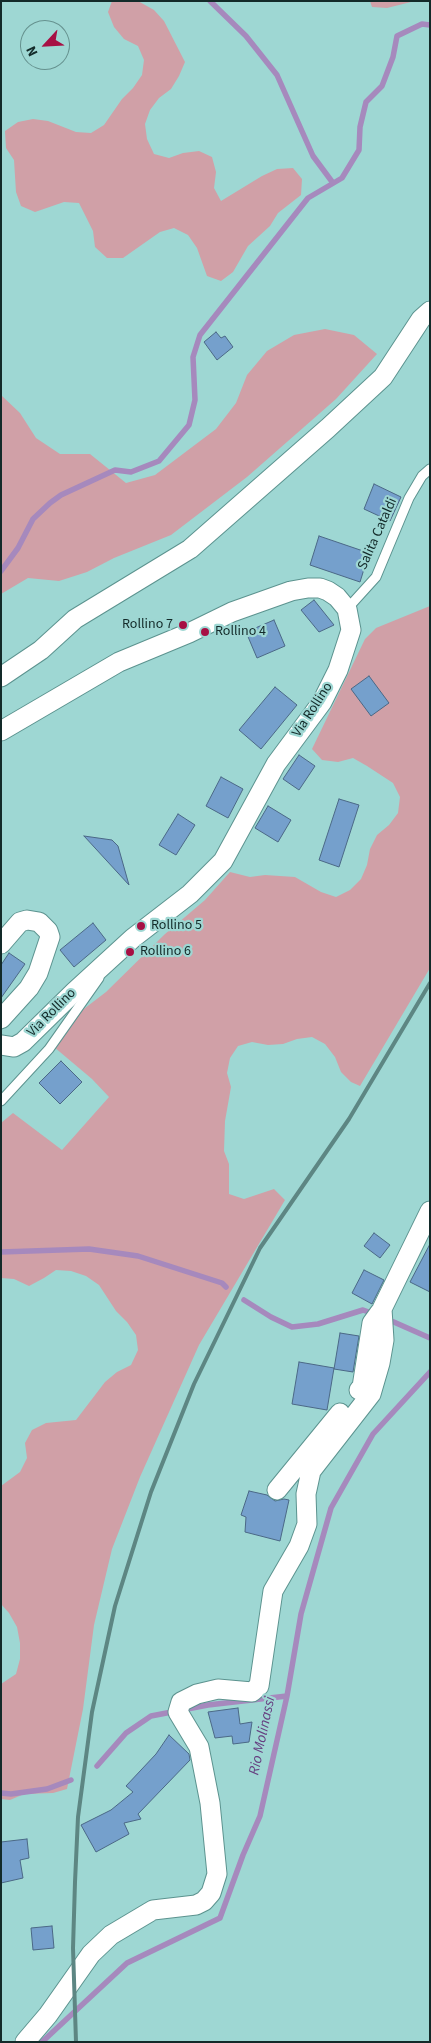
<!DOCTYPE html>
<html>
<head>
<meta charset="utf-8">
<style>
	body { margin:0 }
	#map { position:relative; width:431px; height:2043px; overflow:hidden; background:#9ed7d3; font-family:"Source Sans 3",sans-serif }
	canvas { display:block }
	.frame { position:absolute; inset:0; border:2px solid #132a29; pointer-events:none }
	.north { position:absolute; left:20px; top:20px; width:50px; height:50px; box-sizing:border-box; background:#9ed7d3; border:1px solid #66928f; border-radius:50%; rotate:245deg; font-size:14px; font-weight:700; line-height:20px; text-align:center; color:#132a29 }
	.north::after { content:''; display:block; margin:auto; width:18px; height:22px; background:#a71044; clip-path:polygon(50% 0,100% 100%,50% 72%,0 100%) }
</style>
</head>
<body>
<div id="map">
<canvas width="431" height="2043"></canvas>
<div class="frame"></div>
<div class="north">N</div>
</div>
<script>
const g = document.querySelector('canvas').getContext('2d');
g.lineJoin = 'round';
function fill(path, color) { g.fillStyle = color; g.fill(path, 'evenodd'); }
const shape = rows => new Path2D(rows.map(r => 'M' + r).join(''));
function trace(path, color, width, dash) { g.strokeStyle = color; g.lineWidth = width; g.lineCap = dash ? 'butt' : 'round'; g.setLineDash(dash || []); g.stroke(path); }
function drawText(font, color, halo, rows, align = 'center') {
  g.font = font + ' "Source Sans 3",sans-serif'; g.lineWidth = 4.5; g.setLineDash([]); g.textBaseline = 'middle'; g.strokeStyle = halo; g.fillStyle = color; for (const [text, x, y, turn = 0] of rows) {
    g.save(); g.translate(x, y); g.rotate((+turn || 0) * Math.PI / 180); g.textAlign = isNaN(turn) ? turn : align; if (halo) g.strokeText(text, 0, 0); g.fillText(text, 0, 0); g.restore();
  }
}
const green = shape([
	[112,1,138,1,154,10,164,21,185,62,179,76,171,89,159,98,150,110,145,124,147,139,154,154,169,158,183,153,199,151,212,157,216,172,214,188,221,201,262,176,277,169,293,168,302,179,301,195,278,213,270,226,248,246,233,272,221,281,207,276,197,248,188,235,174,228,160,232,123,258,107,258,95,247,93,231,79,203,64,202,35,212,21,206,16,192,14,160,6,148,5,131,18,122,33,119,48,121,76,132,91,133,104,125,122,99,133,88,142,75,144,60,138,46,124,39,114,27,108,12],
	[370,1,415,1,387,8,372,7],
	[325,329,354,335,377,354,336,399,247,477,171,535,114,558,87,572,59,581,28,578,1,594,1,395,20,413,36,438,60,454,90,454,126,483,155,475,216,429,236,403,247,375,267,351,294,335],
	[430,606,430,968,360,1086,351,1082,341,1072,335,1057,325,1044,312,1037,297,1039,283,1044,268,1045,252,1042,238,1046,230,1058,227,1073,231,1087,225,1121,224,1151,229,1164,229,1194,244,1199,274,1189,285,1200,199,1345,140,1477,112,1549,94,1625,83,1709,67,1789,53,1793,24,1794,10,1800,1,1799,1,1684,16,1674,20,1659,20,1643,17,1627,9,1613,1,1604,1,1486,20,1472,27,1458,25,1443,32,1430,46,1423,76,1420,105,1382,117,1372,131,1365,138,1350,136,1335,127,1322,116,1311,99,1285,86,1276,71,1271,56,1270,44,1278,29,1286,14,1279,1,1278,1,1123,13,1113,62,1150,109,1097,92,1079,54,1047,55,1031,106,992,165,934,205,900,230,872,250,877,265,875,295,877,321,892,336,897,350,890,361,879,367,865,370,849,377,835,389,825,398,813,400,797,393,783,367,766,353,758,338,762,322,760,312,749,365,639,376,628]
]);
const stream = shape([
	[210,1,246,36,277,75,313,156,333,183],
	[1,571,18,548,33,519,50,503,61,495,115,470,131,472,159,461,189,425,195,400,193,357,200,335,308,198,342,178,359,150,360,127,366,102,382,86,393,57,397,36,422,24,430,25],
	[1,1252,89,1249,138,1256,222,1283,226,1287],
	[244,1300,271,1317,292,1327,318,1324,363,1310,374,1314],
	[387,1319,430,1338],
	[97,1766,126,1733,151,1716,208,1705,287,1696],
	[1,1793,11,1794,47,1789,71,1780],
	[42,2042,127,1963,220,1918,243,1855,260,1816,287,1696,301,1614,331,1508,373,1434,430,1372]
]);
const building = shape([
	[216,332,221,338,225,336,233,347,217,360,204,342,216,332],
	[374,484,401,497,390,521,364,509,374,484],
	[319,536,369,553,360,582,310,565,319,536],
	[314,600,334,625,319,632,301,610,314,600],
	[274,620,285,646,257,658,246,632,274,620],
	[369,676,389,703,371,716,351,689,369,676],
	[275,687,297,705,261,749,239,730,275,687],
	[299,755,315,766,299,790,283,779,299,755],
	[221,777,243,789,228,818,206,806,221,777],
	[339,799,359,805,339,867,319,860,339,799],
	[268,806,291,820,278,842,255,828,268,806],
	[178,814,195,825,176,855,159,845,178,814],
	[84,836,112,840,118,846,129,885,84,836],
	[93,923,106,940,74,967,60,950,93,923],
	[9,953,25,964,1,998,1,965,9,953],
	[61,1061,82,1082,60,1104,39,1083,61,1061],
	[374,1233,390,1245,380,1258,364,1246,374,1233],
	[430,1244,430,1292,410,1282,430,1244],
	[364,1270,384,1280,372,1304,352,1293,364,1270],
	[340,1333,359,1336,353,1372,334,1369,340,1333],
	[299,1362,334,1368,327,1410,292,1404,299,1362],
	[249,1491,267,1495,275,1501,284,1499,289,1500,280,1541,245,1532,246,1517,241,1515,249,1491],
	[238,1708,240,1724,252,1722,249,1742,233,1744,232,1736,215,1738,208,1712,238,1708],
	[169,1735,189,1754,190,1760,138,1814,141,1819,124,1823,129,1834,96,1852,81,1825,111,1810,133,1792,126,1786,156,1754,169,1735],
	[27,1839,29,1858,20,1860,23,1878,1,1883,1,1842,27,1839],
	[52,1926,54,1948,33,1950,31,1928,52,1926]
]);
const service = shape([
	[347,609,376,577,409,498,422,476,430,469],
	[1,1101,49,1049,99,978]
]);
const minor = shape([
	[1,677,41,650,75,619,190,549,328,428,383,377,421,319,430,311],
	[1,731,119,662,189,633,232,612,291,591,308,588,320,588,328,591,337,597,347,609,351,630,338,670,322,702,276,764,223,861,190,894,133,938,74,992,23,1042,14,1047,1,1045],
	[1,944,20,922,27,920,39,922,48,931,50,937,38,973,29,988,1,1019],
	[359,1390,362,1387,372,1323,380,1312],
	[277,1490,340,1413],
	[25,2042,48,2015,91,1954,111,1935,153,1910,196,1905,204,1901,211,1893,217,1874,210,1803,199,1747,178,1712,181,1702,197,1694,218,1689,252,1692,259,1686,273,1591,299,1546,307,1524,306,1494,311,1471,371,1394,380,1363,384,1340,382,1309,430,1211]
]);
const rail = shape([
	[76,2042,73,1948,75,1882,78,1817,92,1712,115,1606,151,1492,194,1384,260,1248,349,1119,430,983]
]);
const markers = [
	[183,625,5,"#a71044"],
	[205,632,5,"#a71044"],
	[141,926,5,"#a71044"],
	[130,952,5,"#a71044"]
];
const streetNames = [
	["Salita Cataldi",378,534,-66],
	["Via Rollino",313,710,-57],
	["Via Rollino",52,1013,-45]
];
const poiNames = [
	["Rollino 7",173,625,"right"],
	["Rollino 4",215,632],
	["Rollino 5",151,926],
	["Rollino 6",140,952]
];
const waterNames = [
	["Rio Molinassi",263,1736,-78]
];
fill(green, '#d0a0a7');
trace(stream, '#a689bd', 5.5);
fill(building, '#75a0cc');
trace(building, '#4b6886', 1);
trace(service, '#5c938f', 11);
trace(minor, '#5c938f', 21);
trace(service, '#fff', 9);
trace(minor, '#fff', 19);
trace(rail, '#5d8683', 4);
for (const [x, y, r, color] of markers) { const dot = new Path2D(); dot.arc(x, y, r, 0, 2 * Math.PI); g.fillStyle = color; g.fill(dot); trace(dot, '#9ed7d3', 2); }
drawText('14px', '#132a29', '#9ed7d3', streetNames);
drawText('14px', '#132a29', '#9ed7d3', poiNames, 'left');
drawText('italic 15px', '#664081', '#9ed7d3', waterNames);
</script>
</body>
</html>
